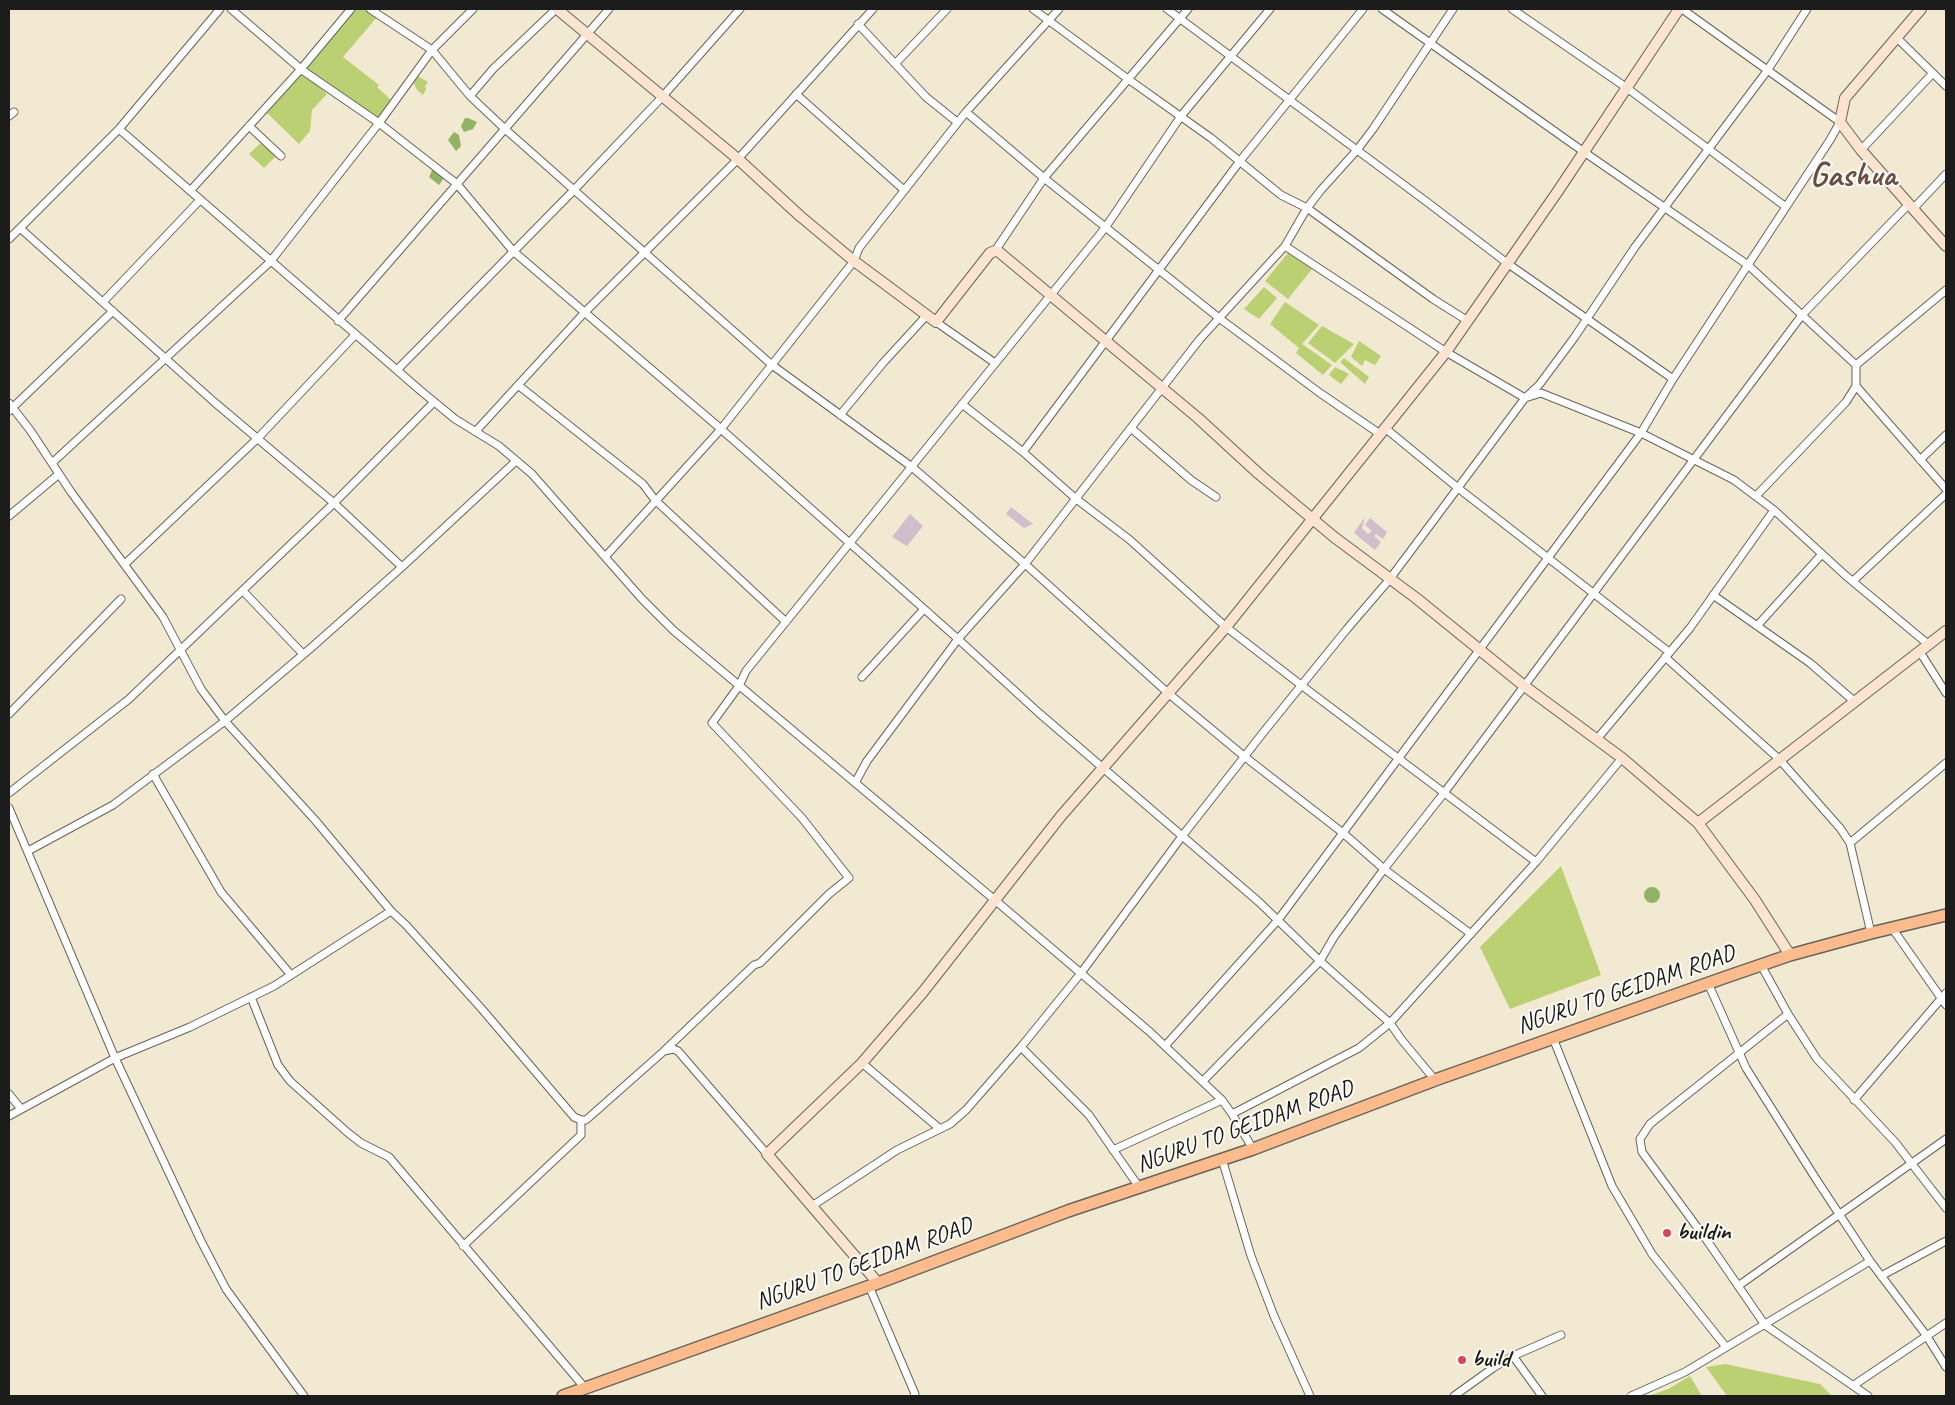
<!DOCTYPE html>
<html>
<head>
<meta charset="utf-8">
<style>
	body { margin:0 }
	#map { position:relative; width:1955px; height:1405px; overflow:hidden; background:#f1e9d1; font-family:Caveat,sans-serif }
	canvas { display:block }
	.frame { position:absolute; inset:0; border:10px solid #1c1c1c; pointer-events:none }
</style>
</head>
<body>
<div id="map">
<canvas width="1955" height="1405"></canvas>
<div class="frame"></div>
</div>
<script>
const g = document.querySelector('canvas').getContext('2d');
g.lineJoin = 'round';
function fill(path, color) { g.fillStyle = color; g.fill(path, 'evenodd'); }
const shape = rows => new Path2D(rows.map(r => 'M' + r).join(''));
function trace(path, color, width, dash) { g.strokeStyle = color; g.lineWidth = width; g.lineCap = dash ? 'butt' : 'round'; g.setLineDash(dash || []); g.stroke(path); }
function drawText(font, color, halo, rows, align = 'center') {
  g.font = font + ' Caveat,sans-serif'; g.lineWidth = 4; g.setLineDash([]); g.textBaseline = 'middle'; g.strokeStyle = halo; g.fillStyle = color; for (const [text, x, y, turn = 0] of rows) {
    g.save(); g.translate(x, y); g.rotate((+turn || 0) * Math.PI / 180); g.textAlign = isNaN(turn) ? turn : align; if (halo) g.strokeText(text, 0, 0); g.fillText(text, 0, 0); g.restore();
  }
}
const industrial = shape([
	[1011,507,1033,524,1024,528,1006,514],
	[910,514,923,526,907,546,892,537],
	[1365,517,1362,528,1368,534,1372,531,1365,525,1370,518,1387,532,1383,539,1376,534,1374,536,1381,542,1375,550,1354,533]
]);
const green = shape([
	[353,9,365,9,377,17,343,57,379,85,377,87,392,101,379,120,303,68],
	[302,70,327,94,312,110,310,131,299,144,265,111],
	[416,75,428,82,425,86,426,89,423,95,417,90,413,82,410,83],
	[262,142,277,155,264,168,249,154],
	[1288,253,1312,269,1288,299,1265,281],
	[1264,287,1277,298,1259,319,1244,309],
	[1285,302,1319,325,1302,344,1332,365,1323,375,1296,353,1299,348,1270,324],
	[1322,326,1354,344,1335,363,1308,343],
	[1359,341,1381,356,1375,365,1365,360,1362,366,1351,357],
	[1344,358,1369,377,1365,384,1340,362],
	[1335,367,1349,374,1341,384,1329,375],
	[1561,866,1601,975,1510,1009,1480,947],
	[1725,1364,1820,1384,1832,1396,1727,1396,1706,1367],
	[1690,1376,1702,1396,1649,1396,1668,1389]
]);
const forest = shape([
	[465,118,468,118,477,122,473,129,464,132,461,126],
	[454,132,459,135,461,146,456,151,448,140],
	[433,168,444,178,439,185,429,177],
	'1644 895a8 8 0 1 1 16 0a8 8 0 1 1-16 0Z'
]);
const street = shape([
	[231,9,302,70,379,123,457,184,513,251,721,429,958,639,1039,713,1259,902,1320,961,1390,1023,1401,1039,1435,1080],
	[370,9,432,50,470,96,505,129,772,365,912,467,1025,564,1168,693,1245,757,1343,833,1384,869,1471,934],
	[1033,9,1128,79,1211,138,1281,195,1307,208,1433,299,1468,321],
	[1167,9,1427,202,1507,263,1673,379],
	[1382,9,1584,152,1748,265,1856,365],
	[1512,9,1627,88,1786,207],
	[858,24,926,97,957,122],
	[1897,38,1946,86],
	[896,63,947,9],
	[796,94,904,190],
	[470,96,493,69,556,9],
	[966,112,1044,178,1219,318,1320,393,1380,434],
	[9,116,14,112],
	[249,126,281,156],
	[119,129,421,391,455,419,499,446,532,474,642,599,673,630,996,901,1150,1032,1222,1100,1232,1114,1253,1149],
	[1861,150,1933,73],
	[190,191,301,69,351,9],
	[1913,209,1946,174],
	[21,229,213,401,334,503,402,567],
	[9,239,119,129,220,9],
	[1285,246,1446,352,1525,398,1541,393,1641,433,1734,480,1774,510,1845,575,1929,645],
	[995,251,1044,178,1188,9],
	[103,302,200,200],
	[338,321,609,9],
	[936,322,995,363],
	[397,370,573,191,663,96,740,9],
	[518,385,643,484,655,500,786,622],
	[1856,386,1946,489],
	[9,403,30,430,71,492,163,617,201,689,225,721,315,820,391,911,406,925,481,1008,574,1117,581,1120,586,1120,664,1051,673,1049,678,1051,767,1154],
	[962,404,1023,452,1075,498,1130,540,1226,627,1301,685,1536,862],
	[9,411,113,311],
	[840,415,883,363,927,315],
	[1131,428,1191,480,1216,497],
	[1385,428,1458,488,1669,652],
	[476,431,585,312,738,159,873,9],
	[1023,452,1240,161,1363,9],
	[1920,460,1946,435],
	[52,463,270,262,379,123,432,50,473,9],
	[1756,496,1846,402,1856,386,1856,365,1946,290],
	[9,516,59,474],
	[605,557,721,429,854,261,859,248,966,112,1059,9],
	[125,564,258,438,355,335],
	[1853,581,1946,494],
	[243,591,303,654],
	[1713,595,1810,663,1855,702],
	[1757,626,1822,554],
	[1920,652,1946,693],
	[1665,657,1779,759,1840,828,1850,843,1871,933],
	[862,677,924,609],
	[9,714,121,599],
	[1597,739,1690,628,1774,510],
	[153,774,221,892,291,975],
	[855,783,867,761,958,639,1025,564,1200,339,1285,246,1307,208,1321,190,1357,150,1373,129,1453,9],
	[9,793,129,699,334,503,434,402],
	[9,808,115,1058,201,1241,226,1289,304,1396],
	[1850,843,1946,763],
	[28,851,113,805,225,721,312,647,402,567,516,461],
	[1892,928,1946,1005],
	[1761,965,1788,1014,1817,1059,1895,1142,1946,1208],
	[1708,983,1746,1068,1816,1179,1870,1261,1926,1335,1946,1367],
	[251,997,278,1065,290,1081,347,1132,361,1143,389,1157,585,1388],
	[1788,1014,1650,1124,1640,1139,1642,1152,1708,1242,1765,1325,1868,1396],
	[1553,1038,1612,1186,1652,1254,1726,1347],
	[1165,1046,1278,920,1641,433,1673,379,1830,140,1840,122,1682,9],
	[1021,1047,1089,1115,1139,1187],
	[664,1051,754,965,760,963,829,894,849,878,802,818,712,723,739,686,746,671,1105,228,1181,116,1270,9],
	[862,1063,940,1129],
	[1203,1081,1320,961,1334,937,1384,869,1444,793,1802,315,1909,204],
	[9,1094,21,1109],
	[1854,1100,1946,993],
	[1232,1114,1359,1048,1390,1023,1536,862,1622,758],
	[9,1116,115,1058,190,1027,274,986,391,911],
	[1113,1150,1222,1100],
	[1222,1159,1251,1256,1274,1316,1310,1396],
	[812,1206,897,1150,950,1124,966,1110,1021,1047,1081,973,1183,835,1266,729,1347,629,1389,580,1525,398,1539,385,1574,338,1635,247,1767,71,1807,9],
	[463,1246,581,1135,581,1120],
	[1881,1276,1946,1241],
	[869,1286,915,1394,914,1396],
	[1738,1286,1946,1139],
	[1513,1356,1542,1396],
	[1854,1385,1946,1323],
	[1454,1396,1493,1368,1513,1356,1561,1335],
	[1631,1396,1685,1372,1870,1261]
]);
const secondary = shape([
	[557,9,738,159,800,216,854,261,936,322,990,253,995,251,999,252,1198,418,1259,474,1334,537,1416,598,1523,685,1622,758,1698,823,1755,900,1790,955],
	[1921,9,1845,98,1840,122,1861,150,1946,246],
	[1698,823,1946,631],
	[878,1283,767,1154,862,1063,923,992,1061,816,1226,627,1446,352,1558,191,1679,9]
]);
const primary = shape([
	[563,1396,878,1283,1068,1211,1253,1149,1435,1080,1726,977,1790,955,1871,933,1946,915]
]);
const markers = [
	[1667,1233,5,"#d1495b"],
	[1462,1360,5,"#d1495b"]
];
const streetNames = [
	["NGURU TO GEIDAM ROAD",1626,990,-19],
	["NGURU TO GEIDAM ROAD",1245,1127,-20],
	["NGURU TO GEIDAM ROAD",864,1264,-20]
];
const poiNames = [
	["buildin",1677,1233],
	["build",1472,1360]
];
const townNames = [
	["Gashua",1853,176]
];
fill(industrial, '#d1bdcb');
fill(green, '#bad073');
fill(forest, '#93b265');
trace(street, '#67645b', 9);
trace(secondary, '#67645b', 12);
trace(primary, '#67645b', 14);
trace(street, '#fff', 7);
trace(secondary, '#fde4d1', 10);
trace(primary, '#fbbb8c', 11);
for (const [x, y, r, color] of markers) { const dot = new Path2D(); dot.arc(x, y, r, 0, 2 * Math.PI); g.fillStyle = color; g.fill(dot); trace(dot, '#fdfcf7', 2); }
drawText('24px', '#1c1c1c', '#fdfcf7', streetNames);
drawText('bold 24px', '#1c1c1c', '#fdfcf7', poiNames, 'left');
drawText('bold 34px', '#6a4e46', '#fdfcf7', townNames);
</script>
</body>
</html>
